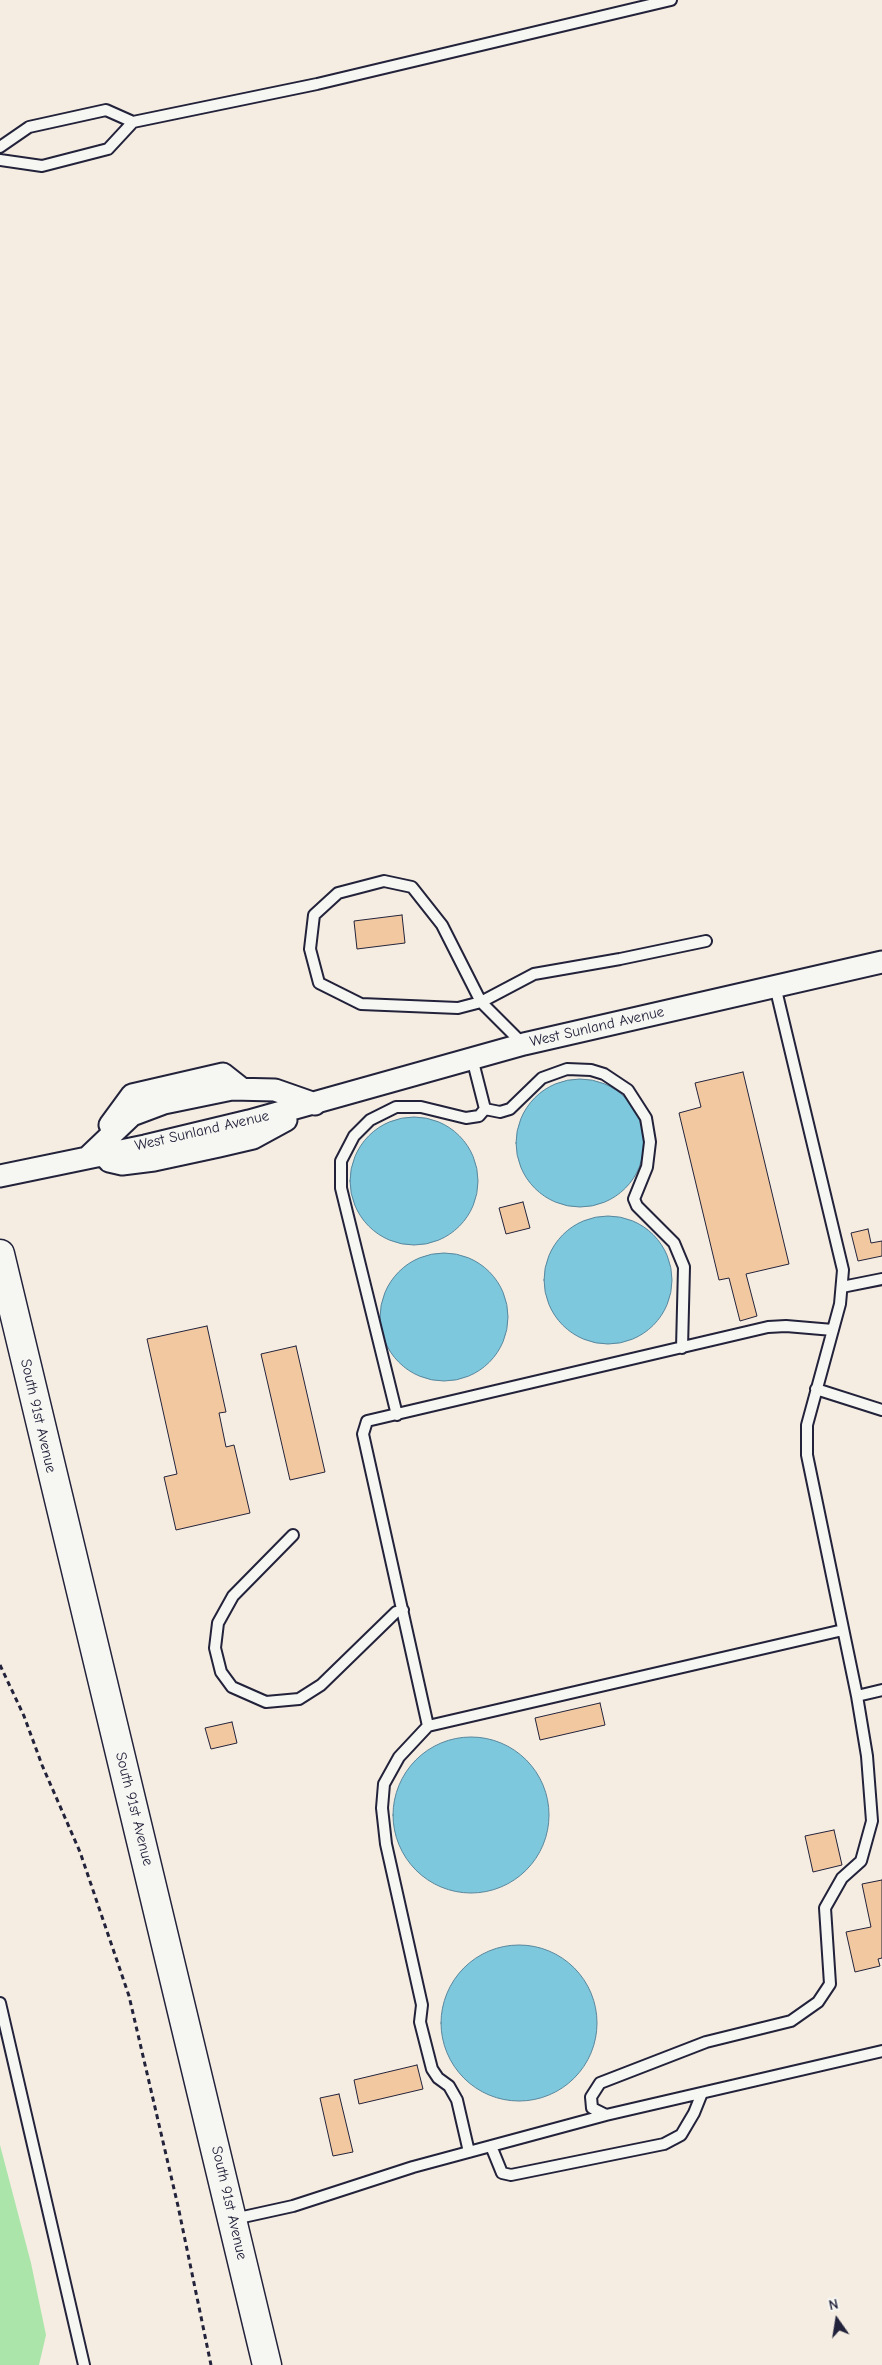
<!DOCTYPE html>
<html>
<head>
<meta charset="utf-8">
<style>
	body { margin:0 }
	#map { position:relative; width:882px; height:2365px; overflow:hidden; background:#f5ede2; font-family:"Comic Neue",sans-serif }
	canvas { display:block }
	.north { position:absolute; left:812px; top:2295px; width:50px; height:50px; -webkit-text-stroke:4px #f6f6f2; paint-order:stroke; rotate:347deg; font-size:14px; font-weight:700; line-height:20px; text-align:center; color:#22223b }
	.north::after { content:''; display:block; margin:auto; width:18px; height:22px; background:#22223b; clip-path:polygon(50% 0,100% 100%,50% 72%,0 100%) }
</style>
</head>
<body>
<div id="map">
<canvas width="882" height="2365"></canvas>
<div class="north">N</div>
</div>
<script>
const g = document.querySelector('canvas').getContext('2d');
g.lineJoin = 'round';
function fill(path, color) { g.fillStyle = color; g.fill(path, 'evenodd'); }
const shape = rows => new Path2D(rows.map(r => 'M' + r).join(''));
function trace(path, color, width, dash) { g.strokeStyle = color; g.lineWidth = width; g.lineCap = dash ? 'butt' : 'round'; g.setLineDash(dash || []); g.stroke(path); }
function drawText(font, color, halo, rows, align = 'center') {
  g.font = font + ' "Comic Neue",sans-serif'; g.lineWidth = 4.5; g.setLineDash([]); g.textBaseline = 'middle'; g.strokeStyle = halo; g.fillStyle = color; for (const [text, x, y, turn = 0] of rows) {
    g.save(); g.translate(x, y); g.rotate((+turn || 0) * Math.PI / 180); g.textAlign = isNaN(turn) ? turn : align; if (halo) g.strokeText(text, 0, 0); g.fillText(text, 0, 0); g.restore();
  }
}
const green = shape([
	[0,2145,31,2263,46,2335,39,2365,0,2365]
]);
const water = shape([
	'516 1143a64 64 0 1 1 128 0a64 64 0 1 1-128 0Z',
	'350 1181a64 64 0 1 1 128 0a64 64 0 1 1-128 0Z',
	'544 1280a64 64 0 1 1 128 0a64 64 0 1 1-128 0Z',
	'380 1317a64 64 0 1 1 128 0a64 64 0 1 1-128 0Z',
	'393 1815a78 78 0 1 1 156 0a78 78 0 1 1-156 0Z',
	'441 2023a78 78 0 1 1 156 0a78 78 0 1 1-156 0Z'
]);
const building = shape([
	[402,915,405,943,357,949,354,921,402,915],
	[743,1072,789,1264,746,1274,757,1316,740,1321,729,1278,719,1280,679,1113,701,1107,695,1083,743,1072],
	[523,1202,530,1228,506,1234,499,1208,523,1202],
	[868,1229,871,1243,882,1241,882,1256,858,1261,851,1233,868,1229],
	[207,1326,226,1412,219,1413,226,1447,234,1445,250,1513,176,1530,164,1477,177,1474,147,1339,207,1326],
	[296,1346,325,1472,290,1480,261,1354,296,1346],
	[600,1703,605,1725,540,1740,535,1718,600,1703],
	[232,1722,237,1743,211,1749,205,1728,232,1722],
	[834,1830,842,1865,813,1872,805,1836,834,1830],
	[882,1880,882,1958,878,1959,880,1966,855,1972,846,1932,871,1927,862,1884,882,1880],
	[417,2065,423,2089,359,2104,354,2080,417,2065],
	[339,2094,353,2152,333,2156,320,2098,339,2094]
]);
const path = shape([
	[0,1665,24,1716,42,1765,80,1852,129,1996,178,2206,211,2365]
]);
const lane = shape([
	[0,147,29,127,106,110,133,122],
	[0,160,42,166,108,149,133,122,317,84,671,0],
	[775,986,843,1270,840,1304,807,1425,807,1455,857,1696,867,1756,872,1821,861,1861,842,1878,825,1908,830,1984,818,2002,791,2021,706,2042,600,2083,591,2097,592,2108,606,2115,882,2051],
	[523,1044,481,1002,442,925,412,887,384,881,338,893,314,915,310,949,319,983,361,1004,458,1008,481,1002,534,974,620,959,706,941],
	[485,1109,500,1112,510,1109,542,1078,567,1069,591,1070,604,1074,628,1090,646,1118,650,1142,647,1167,634,1199,637,1206,674,1243,684,1267,682,1348],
	[842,1287,882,1279],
	[833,1330,786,1326,768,1327,367,1421,363,1434,428,1726,843,1630],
	[816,1389,882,1410],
	[397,1415,341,1188,341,1161,354,1136,370,1120,396,1107,421,1107,466,1118,479,1116,485,1109,472,1058],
	[293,1535,233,1596,218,1623,215,1648,221,1672,232,1687,266,1702,299,1699,321,1685,396,1612,403,1610],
	[857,1696,882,1690],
	[428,1726,399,1757,384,1784,382,1808,386,1844,422,2005,420,2022,432,2069,438,2078,449,2086,457,2100,469,2152],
	[0,2003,84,2365],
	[491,2146,502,2173,511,2175,664,2144,681,2135,694,2113,702,2093],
	[234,2219,293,2206,413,2167,606,2115]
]);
const street = shape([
	[110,1125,132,1095,223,1074,242,1089],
	[89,1156,132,1115,164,1103,232,1089,275,1090,315,1104],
	[109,1161,122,1164,154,1160,219,1146,253,1138,286,1120],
	[0,1176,145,1146,249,1121,524,1044,882,962]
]);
const secondary = shape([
	[0,1254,267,2365]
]);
const streetNames = [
	["West Sunland Avenue",597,1027,-13],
	["West Sunland Avenue",202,1131,-13],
	["South 91st Avenue",38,1416,77],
	["South 91st Avenue",134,1809,76],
	["South 91st Avenue",229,2203,77]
];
fill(green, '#abe5aa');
fill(water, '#7dc8dd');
trace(water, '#59869c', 1);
fill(building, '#f1c8a0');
trace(building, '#22223b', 1);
trace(lane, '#22223b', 14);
trace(street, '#22223b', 25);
trace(secondary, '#22223b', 31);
trace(path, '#22223b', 3, [5, 4]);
trace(lane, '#f6f6f2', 10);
trace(street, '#f6f6f2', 21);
trace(secondary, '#f6f6f2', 28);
drawText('15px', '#22223b', '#f6f6f2', streetNames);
</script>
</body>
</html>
